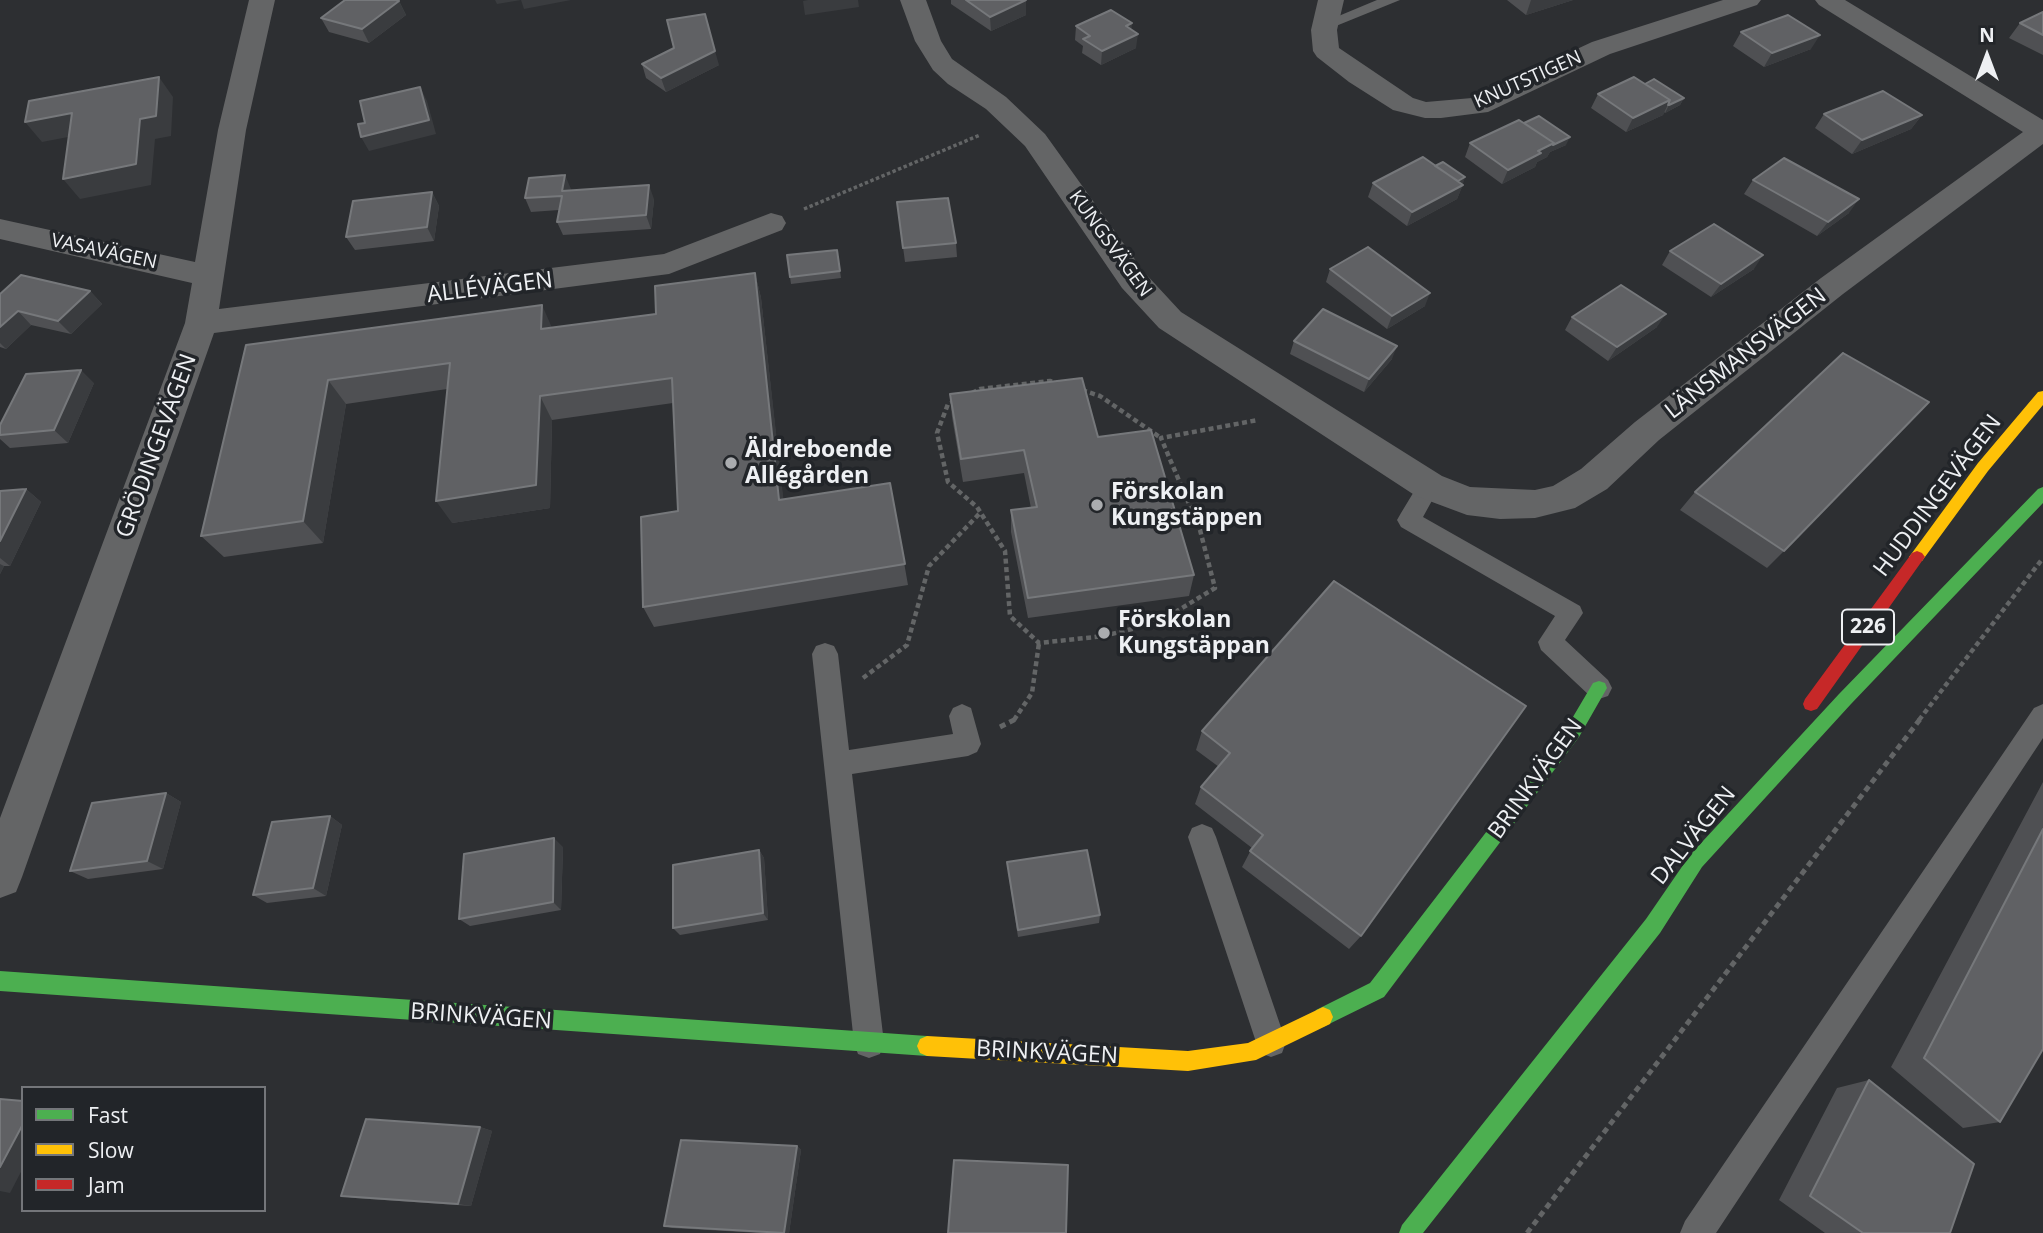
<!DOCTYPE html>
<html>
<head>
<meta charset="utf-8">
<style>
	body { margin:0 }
	#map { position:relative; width:2043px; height:1233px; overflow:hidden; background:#2d2f32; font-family:"Open Sans",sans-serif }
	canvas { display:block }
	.legend { position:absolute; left:21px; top:1086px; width:245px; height:126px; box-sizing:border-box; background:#222529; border:2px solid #74767a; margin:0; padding:9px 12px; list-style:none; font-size:21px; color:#eef0f3 }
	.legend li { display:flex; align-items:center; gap:14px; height:35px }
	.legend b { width:35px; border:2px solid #74767a }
	.north { position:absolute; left:1952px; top:21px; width:70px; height:70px; -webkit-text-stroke:5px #222529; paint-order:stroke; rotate:0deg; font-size:19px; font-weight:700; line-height:28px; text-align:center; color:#eef0f3 }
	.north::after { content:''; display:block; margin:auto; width:24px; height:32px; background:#eef0f3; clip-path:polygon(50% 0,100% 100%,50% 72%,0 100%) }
</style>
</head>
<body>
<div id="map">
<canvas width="2043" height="1233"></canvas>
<ul class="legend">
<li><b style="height:9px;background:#4caf50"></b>Fast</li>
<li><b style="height:9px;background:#ffc107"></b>Slow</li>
<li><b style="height:9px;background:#c62828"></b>Jam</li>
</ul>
<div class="north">N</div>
</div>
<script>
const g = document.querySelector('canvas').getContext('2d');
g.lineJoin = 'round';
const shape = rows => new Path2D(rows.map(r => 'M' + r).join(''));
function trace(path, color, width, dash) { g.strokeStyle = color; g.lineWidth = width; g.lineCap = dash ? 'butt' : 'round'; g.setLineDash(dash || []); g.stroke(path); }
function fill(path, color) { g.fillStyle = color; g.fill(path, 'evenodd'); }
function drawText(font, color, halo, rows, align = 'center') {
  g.font = font + ' "Open Sans",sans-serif'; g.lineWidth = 7; g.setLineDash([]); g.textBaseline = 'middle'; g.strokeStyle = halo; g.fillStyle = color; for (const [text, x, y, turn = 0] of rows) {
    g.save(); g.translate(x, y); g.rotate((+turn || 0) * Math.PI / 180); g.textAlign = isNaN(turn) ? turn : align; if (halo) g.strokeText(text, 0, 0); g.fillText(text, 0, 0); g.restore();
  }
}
const pathFar2 = shape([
	[804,209,980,135]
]);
const pathFar1 = shape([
	[1082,390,1100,396,1161,438],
	[972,393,980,389,1050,381,1057,383],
	[955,401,948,404,937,433,948,482,977,507,1005,551,1010,616,1039,643,1104,636,1159,622,1215,588,1200,530,1161,438,1258,420],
	[863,678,907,645,929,566,981,512],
	[1014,720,1032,693,1039,643],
	[1919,720,2043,558]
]);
const path = shape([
	[1000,727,1018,718],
	[1527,1233,1921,718]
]);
const lane = shape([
	[1377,0,1400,0,1331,28,1319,28,1317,25,1377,0],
	[1429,477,1437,480,1440,486,1423,517,1580,606,1583,613,1565,640,1608,680,1612,688,1608,696,1599,699,1590,696,1541,650,1538,642,1555,616,1401,527,1397,520,1401,513,1421,480,1429,477],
	[825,643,834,646,838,654,849,750,953,734,949,716,953,708,962,704,971,708,981,744,977,752,968,756,852,774,884,1043,880,1054,869,1058,858,1054,854,1043,812,654,816,646,825,643],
	[2043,704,2043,738,1716,1233,1680,1233,1685,1221,2034,708,2043,704],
	[1202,824,1212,828,1216,837,1286,1042,1282,1053,1271,1057,1260,1053,1256,1042,1188,837,1192,828,1202,824]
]);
const street = shape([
	[249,0,275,0,246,130,219,309,664,254,771,213,782,216,786,223,782,230,669,274,214,333,22,877,16,892,0,898,0,818,185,323,192,283,0,239,0,219,195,262,218,130,249,0],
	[900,0,926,0,941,41,952,59,1006,97,1045,134,1144,272,1181,312,1442,476,1470,487,1535,490,1553,486,1581,469,1635,422,1821,278,2023,132,1819,5,1815,0,1845,0,2043,120,2043,144,1843,294,1659,440,1607,489,1575,508,1535,518,1500,519,1467,515,1416,496,1159,328,1122,288,1025,146,986,109,948,84,933,70,915,41,900,0],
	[1318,0,1344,0,1337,30,1339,48,1413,98,1426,102,1472,98,1592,42,1723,0,1761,0,1757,5,1610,54,1488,112,1441,118,1425,118,1393,110,1349,82,1317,57,1313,51,1311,30,1318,0]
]);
const fast = shape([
	[2043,487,2043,503,1851,704,1702,867,1660,933,1423,1233,1399,1233,1402,1225,1646,919,1690,855,1839,694,2038,489,2043,487],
	[1599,681,1605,683,1607,688,1579,737,1384,997,1323,1027,1316,1024,1313,1017,1316,1010,1370,983,1567,727,1593,683,1599,681],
	[0,971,927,1036,934,1039,937,1046,934,1053,927,1056,0,991,0,971]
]);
const slow = shape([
	[2043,391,2043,405,1988,471,1922,561,1912,561,1909,557,1912,553,1978,463,2038,392,2043,391],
	[1323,1007,1330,1010,1333,1017,1330,1024,1256,1060,1188,1071,927,1056,920,1053,917,1046,920,1039,927,1036,1188,1051,1248,1043,1323,1007]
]);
const jam = shape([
	[1917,551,1922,553,1925,557,1922,561,1817,709,1811,711,1805,709,1803,704,1805,699,1912,553,1917,551]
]);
const wall = shape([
	[951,0,1025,0,1026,15,991,31,951,4],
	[1507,0,1573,0,1526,15],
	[399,1,406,15,369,43,329,32,321,18],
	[2043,12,2043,55,2009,38,2020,23],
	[1076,26,1132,30,1136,48,1101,65,1082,53,1083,46,1075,40],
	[1741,32,1811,49,1764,67,1733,46],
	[642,64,719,65,666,92,646,78],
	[1645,84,1684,98,1680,105,1665,113,1664,112,1663,115,1626,132,1591,108,1598,94],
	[1824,114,1922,115,1911,129,1852,154,1815,128],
	[1470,143,1566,145,1550,152,1547,157,1537,162,1535,167,1502,184,1465,157],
	[1753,180,1849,213,1817,236,1744,194],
	[1373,183,1463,184,1457,199,1407,226,1368,197],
	[571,190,654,199,651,229,563,235,557,222,559,210,531,212,525,198],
	[432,192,439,206,434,241,355,250,346,237],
	[897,202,956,243,957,257,905,262],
	[837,250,841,278,791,284,790,277],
	[1670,251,1754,269,1711,297,1662,265],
	[1330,269,1425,306,1387,329,1326,282],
	[755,273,761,298,783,499,890,483,908,585,654,627,643,607,678,511,673,403,552,420,550,508,452,523,447,389,346,404,323,543,224,557,201,536,246,345,552,328,656,314],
	[90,291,102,304,71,334,31,325,6,349,0,347,0,294],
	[1572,317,1657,327,1608,361,1565,330],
	[1294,341,1392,359,1364,392,1290,354],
	[94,383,68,443,10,448,0,439,0,425],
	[950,394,1098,437,1194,575,1189,596,1028,618,1011,532,1011,510,1031,508,1024,473,963,482,952,417],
	[26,489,41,502,10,566,4,566,0,574,0,491],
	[1695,492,1784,551,1767,568,1680,510],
	[1334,581,1361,936,1349,949,1242,867,1252,848,1195,804,1201,787,1219,767,1196,750,1202,731],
	[2043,782,2043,1049,2000,1122,1963,1128,1891,1067],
	[166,793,181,802,163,869,88,879,70,871],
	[330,816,342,825,326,896,267,903,253,895],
	[563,847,561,910,470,926,459,919],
	[759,850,764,858,768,920,680,935,673,928],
	[1007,862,1100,915,1099,923,1018,937,1008,871],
	[1869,1080,1950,1233,1825,1233,1779,1200,1837,1088],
	[480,1127,492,1131,471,1206,355,1198,341,1196],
	[797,1146,801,1150,789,1233,761,1233,672,1228,664,1226]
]);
const shadedWall = shape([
	[495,0,571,0,524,9,521,0,497,4],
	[808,0,858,0,859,7,805,15,803,1],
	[1026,0,1026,15,991,31,990,17],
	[1531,0,1573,0,1526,15],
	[399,1,406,15,369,43,362,29],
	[1132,23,1131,37,1138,34,1136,48,1101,65,1102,51,1126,26],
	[1820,35,1811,49,1764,67,1772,53],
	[715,51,719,65,666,92,661,78],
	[159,77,173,97,171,136,155,139,151,185,80,199,63,179,140,119],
	[420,87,427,101,436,134,369,151,361,137],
	[1684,98,1680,105,1665,113,1669,105],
	[1670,100,1663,115,1626,132,1633,118],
	[72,113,89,133,42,142,25,122],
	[1922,115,1911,129,1852,154,1862,140],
	[1570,137,1566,145,1550,152,1547,157,1537,162,1535,167,1502,184,1508,170,1538,151],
	[565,175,571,189,568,204,562,191],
	[1465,177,1463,184,1448,192,1451,185],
	[649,185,654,199,651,229,646,215],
	[1463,185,1457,199,1407,226,1412,212],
	[432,192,439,206,434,241,427,227],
	[1859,199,1849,213,1817,236,1828,222],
	[1763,255,1754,269,1711,297,1721,284],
	[755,273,761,298,786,522,779,500],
	[90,291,102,304,71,334,58,321],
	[1430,293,1425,306,1387,329,1392,316],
	[542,305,553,330,541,329],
	[18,311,31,325,6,349,0,343,0,327],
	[1666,314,1657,327,1608,361,1617,347],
	[1397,346,1392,359,1364,392,1369,379],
	[81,370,94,383,68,443,54,430],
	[328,380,346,404,323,543,303,521],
	[540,396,552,420,550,508,452,523,436,501],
	[26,489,41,502,10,566,0,558,0,541],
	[0,564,4,566,0,574],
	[166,793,181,802,163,869,147,861],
	[330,816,342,825,326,896,313,888],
	[554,838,563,847,561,910,553,902],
	[759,850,764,858,768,920,763,913],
	[23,1124,23,1168,10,1193,0,1191,0,1167],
	[480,1127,492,1131,471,1206,458,1204],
	[797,1146,801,1150,789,1233,784,1233]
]);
const building = shape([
	[345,0,396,0,399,1,362,29,321,18,345,0],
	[966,0,1026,0,990,17,966,0],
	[1111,10,1132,23,1126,26,1138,34,1102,51,1083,39,1090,36,1076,26,1111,10],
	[2043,12,2043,35,2020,23,2043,12],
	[705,14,715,51,661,78,642,64,674,48,667,20,705,14],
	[1788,15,1820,35,1772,53,1741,32,1788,15],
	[159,77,156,116,140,119,136,164,63,179,72,113,25,122,29,101,159,77],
	[1634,77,1670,100,1633,118,1598,94,1634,77],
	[1654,79,1684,98,1669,105,1668,105,1670,100,1645,84,1654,79],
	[420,87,429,120,361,137,358,124,365,123,360,101,420,87],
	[1883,91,1922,115,1862,140,1824,114,1883,91],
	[1539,116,1570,137,1553,145,1554,143,1524,123,1539,116],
	[1519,120,1554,143,1538,151,1541,153,1508,170,1470,143,1519,120],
	[1423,157,1463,185,1412,212,1373,183,1423,157],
	[1784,158,1859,199,1828,222,1753,180,1784,158],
	[1443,162,1465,177,1458,181,1435,166,1443,162],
	[565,175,562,191,649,185,646,215,557,222,562,196,525,198,529,178,565,175],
	[432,192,427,227,346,237,353,201,432,192],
	[948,198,956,243,903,248,897,202,948,198],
	[1714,224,1763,255,1721,284,1670,251,1714,224],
	[1368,247,1430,293,1392,316,1330,269,1368,247],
	[837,250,840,271,790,277,787,255,837,250],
	[755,273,779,500,890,483,905,564,643,607,641,517,678,511,672,378,540,396,536,485,436,501,450,363,328,380,303,521,201,536,246,345,542,305,541,329,656,314,655,286,755,273],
	[21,275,90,291,58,321,18,311,0,327,0,294,21,275],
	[1621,285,1666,314,1617,347,1572,317,1621,285],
	[1323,309,1397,346,1369,379,1294,341,1323,309],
	[1843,353,1929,402,1784,551,1695,492,1843,353],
	[81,370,54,430,0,435,0,425,26,374,81,370],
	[1082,378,1098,437,1151,430,1194,575,1028,598,1011,510,1037,507,1024,450,961,459,950,394,1082,378],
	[26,489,0,541,0,491,26,489],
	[1334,581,1526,706,1361,936,1250,851,1263,835,1201,787,1230,753,1202,731,1334,581],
	[166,793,147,861,70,871,92,803,166,793],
	[330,816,313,888,253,895,272,822,330,816],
	[2043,829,2043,1049,2000,1122,1924,1058,2043,829],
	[554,838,553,902,459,919,464,854,554,838],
	[759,850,763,913,673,928,673,865,759,850],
	[1087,850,1100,915,1018,930,1007,862,1087,850],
	[1869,1080,1974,1164,1950,1233,1863,1233,1810,1196,1869,1080],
	[0,1099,23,1101,23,1124,0,1167,0,1099],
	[366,1119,480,1127,458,1204,341,1196,366,1119],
	[681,1140,797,1146,784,1233,664,1226,681,1140],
	[954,1160,1068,1165,1066,1233,948,1233,954,1160]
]);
const markers = [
	[731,463,7,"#aaacaf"],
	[1097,505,7,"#aaacaf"],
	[1104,633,7,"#aaacaf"]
];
const farStreetnames = [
	["KNUTSTIGEN",1528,80,-24],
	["KUNGSVÄGEN",1110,244,54],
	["VASAVÄGEN",104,252,12]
];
const shields = [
	[1868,627,52]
];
const shieldNames = [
	["226",1868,627]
];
const streetNames = [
	["ALLÉVÄGEN",490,288,-7],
	["LÄNSMANSVÄGEN",1746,354,-38],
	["GRÖDINGEVÄGEN",157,446,-70],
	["HUDDINGEVÄGEN",1938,496,-53],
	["BRINKVÄGEN",1536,779,-54],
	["DALVÄGEN",1694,836,-51],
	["BRINKVÄGEN",481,1017,4],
	["BRINKVÄGEN",1047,1053,3]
];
const poiNames = [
	["Äldreboende",745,450],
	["Allégården",745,476],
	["Förskolan",1111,492],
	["Kungstäppen",1111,518],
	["Förskolan",1118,620],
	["Kungstäppan",1118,646]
];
trace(pathFar2, '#636566', 3.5, [3.5, 2.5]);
trace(pathFar1, '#636566', 4.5, [5, 3.5]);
trace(path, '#636566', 5, [6, 4.5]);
fill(lane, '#646566');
fill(street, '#646566');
fill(fast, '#4caf50');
fill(slow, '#ffc107');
fill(jam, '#c62828');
fill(wall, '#4f5053');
fill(shadedWall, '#3a3c3f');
fill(building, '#606164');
trace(building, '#76787b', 2);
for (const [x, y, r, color] of markers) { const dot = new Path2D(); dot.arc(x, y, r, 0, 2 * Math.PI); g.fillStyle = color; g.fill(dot); trace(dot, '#222529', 2.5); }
drawText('19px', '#eef0f3', '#222529', farStreetnames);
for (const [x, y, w] of shields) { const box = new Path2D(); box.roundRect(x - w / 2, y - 17.5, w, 35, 5); g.fillStyle = '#222529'; g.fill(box); trace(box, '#eef0f3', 2); }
drawText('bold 21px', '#eef0f3', null, shieldNames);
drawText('23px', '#eef0f3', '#222529', streetNames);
drawText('bold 23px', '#eef0f3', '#222529', poiNames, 'left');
</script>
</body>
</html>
